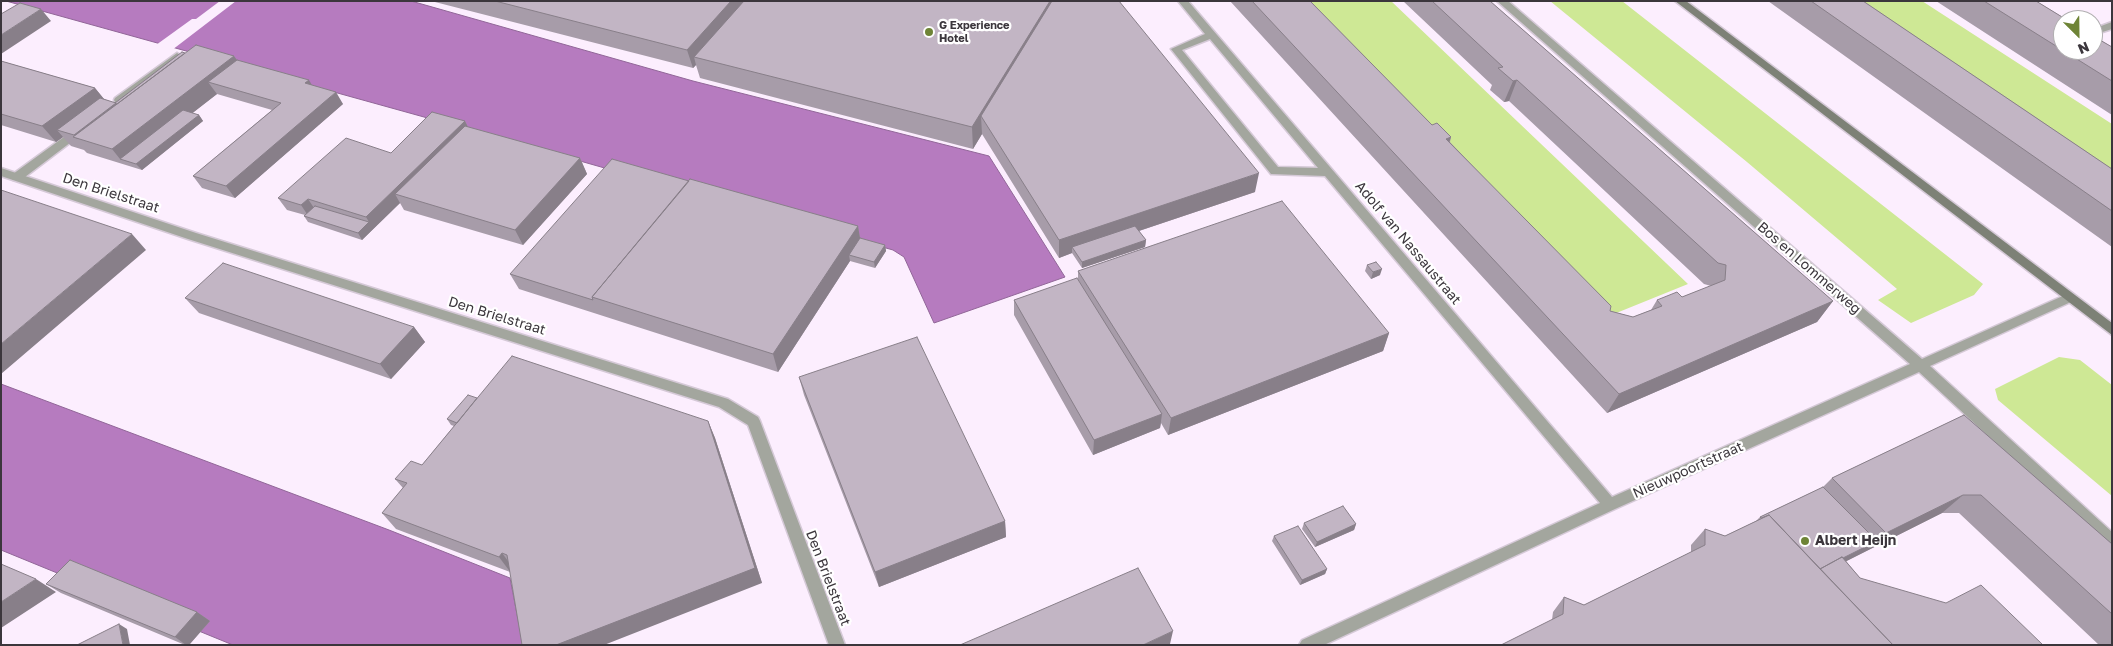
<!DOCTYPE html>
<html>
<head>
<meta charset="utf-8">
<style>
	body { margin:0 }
	#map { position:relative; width:2113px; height:646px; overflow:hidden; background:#fceefe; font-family:"Golos Text",sans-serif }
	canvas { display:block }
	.frame { position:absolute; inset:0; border:2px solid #3b363c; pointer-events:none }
	.north { position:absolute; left:2053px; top:10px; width:50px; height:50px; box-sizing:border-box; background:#fff; border:1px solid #b1afb1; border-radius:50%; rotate:157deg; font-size:14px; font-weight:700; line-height:20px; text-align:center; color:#3b363c }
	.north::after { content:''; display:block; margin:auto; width:18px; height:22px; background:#6e8436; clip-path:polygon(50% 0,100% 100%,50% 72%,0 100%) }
</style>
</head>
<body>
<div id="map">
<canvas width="2113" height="646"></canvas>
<div class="frame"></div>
<div class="north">N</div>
</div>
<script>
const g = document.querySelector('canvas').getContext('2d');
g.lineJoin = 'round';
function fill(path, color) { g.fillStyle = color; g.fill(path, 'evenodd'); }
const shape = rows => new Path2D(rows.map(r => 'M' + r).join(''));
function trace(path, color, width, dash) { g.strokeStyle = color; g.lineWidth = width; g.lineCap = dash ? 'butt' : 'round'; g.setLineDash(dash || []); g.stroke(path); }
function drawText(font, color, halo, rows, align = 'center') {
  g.font = font + ' "Golos Text",sans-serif'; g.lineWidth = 4.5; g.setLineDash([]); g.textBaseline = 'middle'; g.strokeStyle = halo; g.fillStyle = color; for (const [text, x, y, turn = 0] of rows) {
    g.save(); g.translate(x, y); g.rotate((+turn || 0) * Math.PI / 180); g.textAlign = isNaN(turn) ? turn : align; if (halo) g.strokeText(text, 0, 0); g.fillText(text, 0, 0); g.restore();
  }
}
const green = shape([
	[1298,1,1391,1,1688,284,1604,318],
	[1550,1,1622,1,1983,284,1974,295,1911,323,1878,300,1897,289,1747,162],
	[1830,1,1922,1,2112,124,2112,196],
	[2059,357,2080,360,2112,385,2112,496,1998,400,1995,389]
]);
const water = shape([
	[6,1,411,1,693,81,989,156,1065,277,934,323,904,257,893,250,478,132,6,1],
	[1,384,389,530,510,578,523,645,233,645,1,550,1,384]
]);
const pier = shape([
	[220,1,236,1,172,50,156,45,192,19,196,19]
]);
const lane = shape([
	[177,53,182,56,181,58,123,102,115,102,114,100,115,98,177,53],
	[79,126,83,127,84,130,83,133,21,180,13,180,11,177,13,174,79,126]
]);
const street = shape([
	[1178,1,1188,1,1612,497,1910,364,1497,1,1508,1,1922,359,2065,295,2073,295,2075,298,2073,301,1930,366,2112,532,2112,547,2107,546,1919,372,1615,509,1324,645,1299,645,1302,640,1600,503,1325,176,1271,174,1171,49,1205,34,1178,1],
	[1210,39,1318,168,1278,167,1182,50,1210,39],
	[2112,22,2112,29,2093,35,2093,29,2112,22],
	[1,168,196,233,728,399,758,417,760,421,845,645,829,645,748,425,719,407,188,239,1,176,1,168]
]);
const secondary = shape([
	[1675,1,1686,1,2112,323,2112,335,1675,1]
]);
const wall = shape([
	[431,1,1119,1,1255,192,1139,231,1146,240,1145,247,1082,268,1072,253,1059,258,982,134,973,149,700,78,696,65,693,68],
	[1230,1,1310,1,1432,125,1451,137,1450,142,1610,311,1633,317,1651,310,1657,300,1682,297,1711,286,1704,284,1509,101,1504,102,1490,90,1492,85,1403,1,1490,1,1833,301,1817,322,1607,413],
	[1768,1,1863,1,2112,169,2112,247],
	[1936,1,2036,1,2112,47,2112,115],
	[185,53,234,56,237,60,312,85,343,104,235,198,202,188,193,176,272,110,217,94,192,113,199,115,203,121,142,170,87,153,84,150,71,146,63,137,56,142,1,125,1,61,95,88,104,99,115,103],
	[465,121,468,127,580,158,587,174,523,245,404,210,400,203,362,240,308,222,304,216,305,215,287,210,278,198,391,153],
	[689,181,858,226,860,238,885,245,886,251,875,268,850,261,778,372,519,289,510,274],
	[1367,265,1380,275,1371,279,1365,271],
	[1078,271,1389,333,1383,351,1168,435,1161,423,1160,428,1093,455,1014,315,1014,300,1078,279],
	[185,298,414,327,425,342,391,379,199,313],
	[799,377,1005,521,1006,537,879,587,804,395],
	[477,398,708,421,715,438,762,583,510,572,396,529,382,513,403,488,395,479,422,465,454,426,451,425,447,419],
	[1964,415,2112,544,2112,645,2099,645,1959,513,1942,513,1846,561,1860,578,1552,620,1553,612,1564,597,1584,605,1691,552,1691,545,1705,529,1725,536,1756,521,1760,517,1823,487,1832,478],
	[1304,523,1356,524,1354,530,1315,547,1302,529],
	[1274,536,1327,569,1325,574,1300,585,1272,541],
	[46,584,197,612,210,621,189,645,185,645,61,593]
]);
const shadedWall = shape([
	[731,1,753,1,694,57,696,65,693,68,687,50],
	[1050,1,1055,1,981,116,982,134,973,149,972,127],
	[41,9,51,21,1,54,1,35],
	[234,56,245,71,208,82,217,94,130,162,120,159,112,149],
	[309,80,316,92,305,83],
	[1517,80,1509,101,1504,102,1513,81],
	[95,88,108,104,57,130,63,137,56,142,42,126],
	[336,92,343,104,235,198,226,186],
	[116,103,124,113,77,139,74,135],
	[199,115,203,121,142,170,136,164],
	[465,121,471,133,395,194,400,203,362,240,358,233,369,222,366,217],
	[1451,137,1444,158,1446,139],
	[580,158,587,174,523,245,515,230],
	[1259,173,1255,192,1076,252,1072,247,1072,253,1059,258,1059,240],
	[308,199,316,211,309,217,301,205],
	[858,226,861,244,849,255,850,261,778,372,773,354],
	[132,234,146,250,1,374,1,344],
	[1146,240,1145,247,1082,268,1082,262],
	[885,245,886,251,875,268,874,262],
	[1382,269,1380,275,1371,279,1373,272],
	[1833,301,1817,322,1607,413,1619,394],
	[414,327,425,342,391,379,380,364],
	[1389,333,1383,351,1168,435,1171,418],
	[1162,414,1160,428,1093,455,1094,440],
	[708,421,715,438,762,583,604,645,556,645],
	[1963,495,1942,513,1821,574,1818,571,1877,541,1886,533],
	[1005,521,1006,537,879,587,875,572],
	[1356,524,1354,530,1315,547,1317,542],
	[502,553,514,569,511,573,499,557],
	[1327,569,1325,574,1300,585,1302,580],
	[36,579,56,592,1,628,1,602],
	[197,612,210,621,189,645,186,645,175,637],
	[119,624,127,629,130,645,123,645],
	[1173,631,1170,644,1168,645,1143,645]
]);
const building = shape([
	[495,1,731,1,687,50,495,1],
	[744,1,1050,1,972,127,694,57,744,1],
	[1052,1,1119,1,1259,173,1059,240,981,116,1052,1],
	[1252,1,1310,1,1432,125,1437,123,1451,137,1446,139,1611,306,1610,311,1633,317,1662,306,1657,300,1677,292,1682,297,1725,280,1726,265,1718,263,1517,80,1513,81,1498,68,1503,67,1432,1,1490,1,1833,301,1619,394,1252,1],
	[1811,1,1863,1,2112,169,2112,211,1811,1],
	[1984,1,2036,1,2067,20,2063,20,2063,50,2093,50,2093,36,2112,47,2112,81,1984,1],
	[20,3,41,9,1,35,1,14,20,3],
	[196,45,234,56,112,149,73,137,196,45],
	[182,52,185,53,117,104,115,103,182,52],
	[237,60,309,80,305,83,336,92,226,186,193,176,281,103,208,82,237,60],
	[1,61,95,88,42,126,1,114,1,61],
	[100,98,116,103,74,135,57,130,100,98],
	[183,110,199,115,136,164,120,159,183,110],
	[432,112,465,121,366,217,308,199,301,205,278,198,346,138,391,153,432,112],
	[465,126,580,158,515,230,395,194,465,126],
	[612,159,689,181,592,297,593,300,510,274,612,159],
	[690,179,858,226,773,354,592,297,690,179],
	[1,190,132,234,1,344,1,190],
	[1282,201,1389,333,1171,418,1078,271,1282,201],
	[315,206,369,222,358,233,304,216,315,206],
	[1135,226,1146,240,1082,262,1072,247,1135,226],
	[860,238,885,245,874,262,849,255,860,238],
	[1376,262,1382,269,1373,272,1367,265,1376,262],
	[223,263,414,327,380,364,185,298,223,263],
	[1077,278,1162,414,1094,440,1014,300,1077,278],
	[917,337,1005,521,875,572,799,377,917,337],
	[512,356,708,421,755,568,556,645,522,645,507,555,502,553,499,557,382,513,407,483,395,479,411,461,422,465,512,356],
	[468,395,477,398,457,423,447,419,468,395],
	[1964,415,2112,544,2112,614,1981,495,1963,495,1886,533,1832,478,1964,415],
	[1823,487,1877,541,1843,558,1842,557,1820,569,1769,515,1761,518,1760,517,1823,487],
	[1343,506,1356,524,1317,542,1304,523,1343,506],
	[1769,515,1893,645,1501,645,1563,614,1564,597,1584,605,1705,545,1705,529,1725,536,1769,515],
	[1298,526,1327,569,1302,580,1274,536,1298,526],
	[1842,557,1860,578,1946,603,1981,585,2043,645,1893,645,1820,569,1842,557],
	[70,560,197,612,175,637,46,584,70,560],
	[1,564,36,579,1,602,1,564],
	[1138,568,1173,631,1143,645,960,645,1138,568],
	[119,624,123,645,77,645,119,624]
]);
const markers = [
	[929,32,5,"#6e8436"],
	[1805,541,5,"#6e8436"]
];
const farPoinames = [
	["G Experience",939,26],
	["Hotel",939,39]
];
const streetNames = [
	["Den Brielstraat",111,193,18],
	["Adolf van Nassaustraat",1408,243,50],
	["Bos en Lommerweg",1809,268,41],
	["Den Brielstraat",497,316,17],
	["Nieuwpoortstraat",1688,470,-24],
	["Den Brielstraat",828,578,69]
];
const poiNames = [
	["Albert Heijn",1815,541]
];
fill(green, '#cee895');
fill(water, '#b67bbf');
trace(water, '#916698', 1);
fill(pier, '#fceefe');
trace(lane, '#d5c9d7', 3);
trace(street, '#d5c9d7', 3);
trace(secondary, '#d5c9d7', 3);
fill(lane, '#a3a69e');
fill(street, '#a3a69e');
fill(secondary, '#7d8176');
fill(wall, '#a79ca9');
fill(shadedWall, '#887f89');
fill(building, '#c2b5c4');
trace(building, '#887f89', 1);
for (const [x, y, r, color] of markers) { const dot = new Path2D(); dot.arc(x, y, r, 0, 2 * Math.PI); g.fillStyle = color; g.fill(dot); trace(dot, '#fff', 2); }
drawText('bold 11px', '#3b363c', '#fff', farPoinames, 'left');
drawText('14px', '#3b363c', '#fff', streetNames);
drawText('bold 14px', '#3b363c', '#fff', poiNames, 'left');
</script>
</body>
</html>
